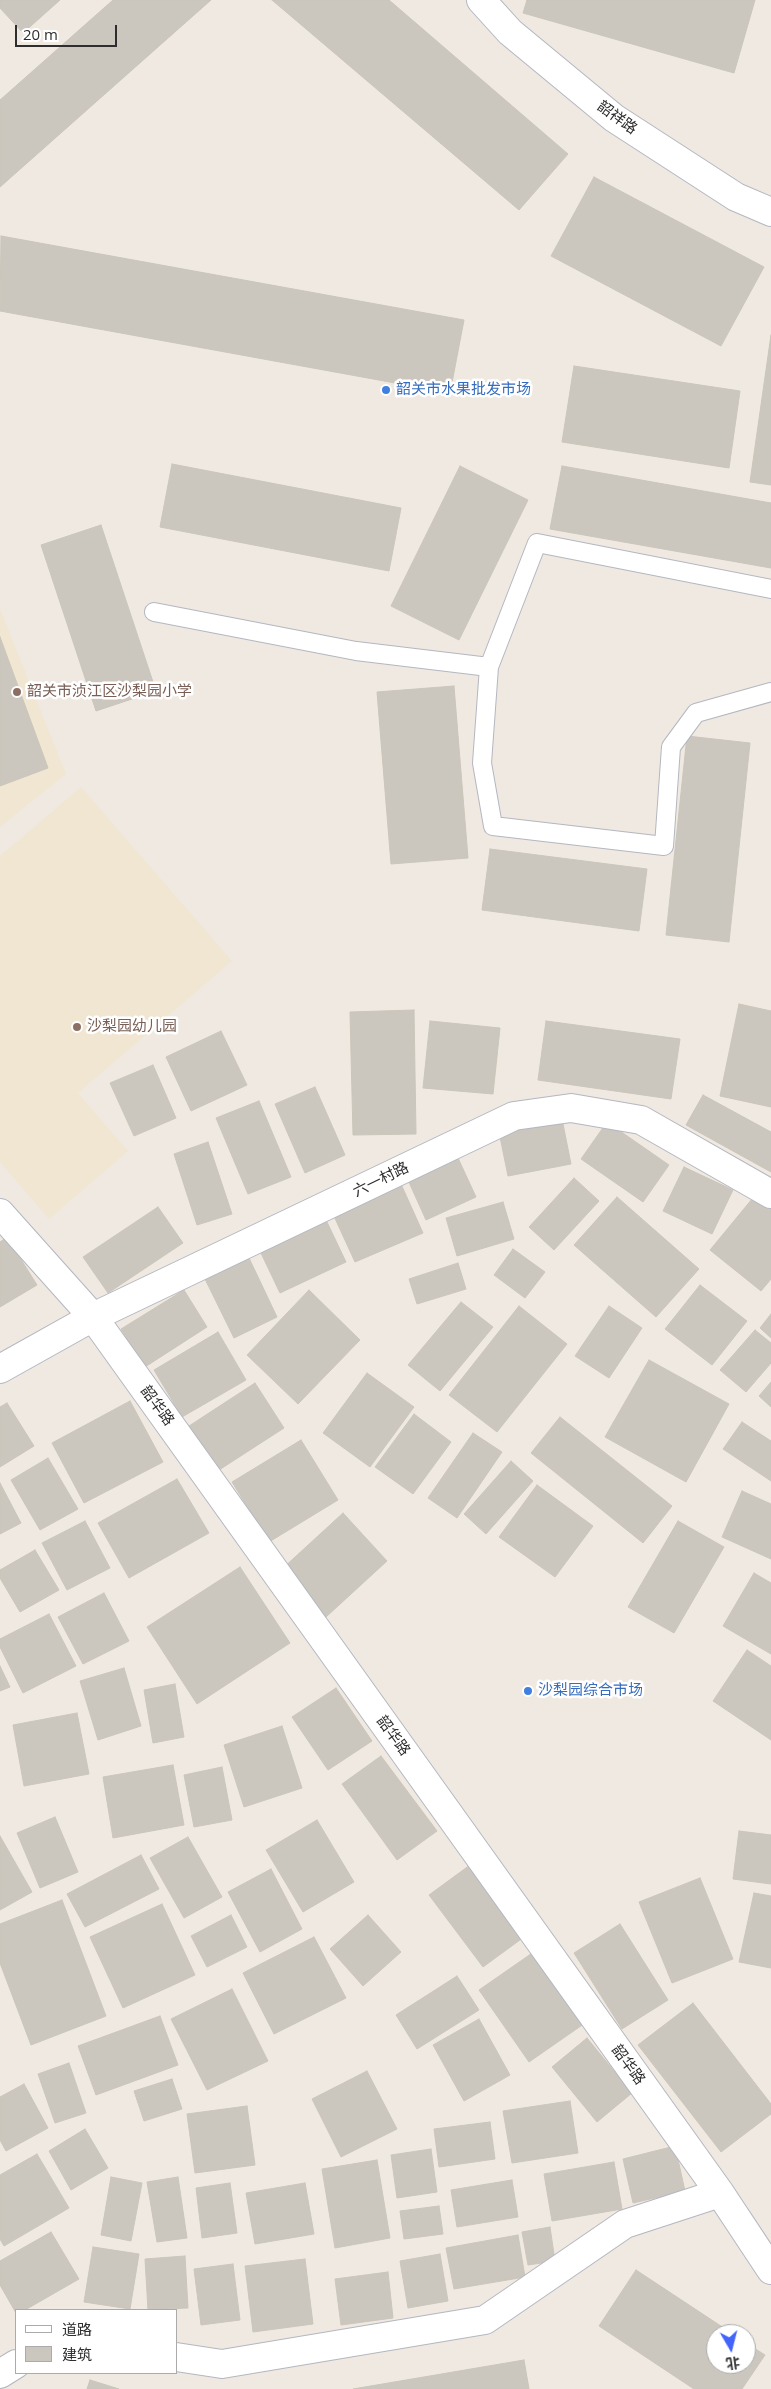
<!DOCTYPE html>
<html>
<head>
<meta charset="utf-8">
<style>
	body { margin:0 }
	#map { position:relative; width:771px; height:2389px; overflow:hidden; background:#efe9e1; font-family:"Open Sans","Noto Sans SC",sans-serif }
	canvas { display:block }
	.legend { position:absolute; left:15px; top:2309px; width:162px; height:65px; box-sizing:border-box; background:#fff; border:1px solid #ababab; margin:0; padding:6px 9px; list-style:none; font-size:15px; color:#2e2e2e }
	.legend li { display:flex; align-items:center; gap:10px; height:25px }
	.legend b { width:25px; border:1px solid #ababab }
	.north { position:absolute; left:706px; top:2324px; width:50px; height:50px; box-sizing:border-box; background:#fff; border:1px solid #ababab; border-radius:50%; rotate:172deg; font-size:14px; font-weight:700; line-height:20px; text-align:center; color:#2e2e2e }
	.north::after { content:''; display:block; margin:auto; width:18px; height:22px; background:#4264fb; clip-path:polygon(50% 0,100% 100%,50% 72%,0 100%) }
	.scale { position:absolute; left:15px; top:25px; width:102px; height:22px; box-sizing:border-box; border:2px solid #2e2e2e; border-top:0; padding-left:6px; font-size:15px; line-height:18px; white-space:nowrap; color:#2e2e2e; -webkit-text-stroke:4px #fff; paint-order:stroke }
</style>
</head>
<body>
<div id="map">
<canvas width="771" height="2389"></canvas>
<ul class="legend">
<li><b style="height:6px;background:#fff"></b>道路</li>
<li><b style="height:14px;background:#cbc7bf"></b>建筑</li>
</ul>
<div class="north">北</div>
<div class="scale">20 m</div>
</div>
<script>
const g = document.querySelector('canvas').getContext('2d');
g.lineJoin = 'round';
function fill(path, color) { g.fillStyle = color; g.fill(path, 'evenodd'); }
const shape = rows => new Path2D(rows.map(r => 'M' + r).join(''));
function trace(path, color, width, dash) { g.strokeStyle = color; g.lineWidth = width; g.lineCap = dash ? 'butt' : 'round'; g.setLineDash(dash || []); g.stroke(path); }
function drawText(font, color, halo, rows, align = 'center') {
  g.font = font + ' "Open Sans","Noto Sans SC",sans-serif'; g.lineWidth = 5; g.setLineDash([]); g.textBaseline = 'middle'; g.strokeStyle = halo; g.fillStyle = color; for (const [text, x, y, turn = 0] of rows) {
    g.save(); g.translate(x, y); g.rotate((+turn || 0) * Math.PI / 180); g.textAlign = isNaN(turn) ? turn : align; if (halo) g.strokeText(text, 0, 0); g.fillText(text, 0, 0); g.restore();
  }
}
const education = shape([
	[0,609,66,774,0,827],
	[81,787,232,961,78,1093,128,1151,49,1219,0,1162,0,856]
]);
const building = shape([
	[0,0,60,0,23,33,0,8,0,0],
	[113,0,211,0,0,187,0,100,113,0],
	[272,0,389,0,568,154,519,210,272,0],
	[527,0,755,0,734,73,523,13,527,0],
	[594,177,764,267,721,346,551,256,594,177],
	[1,236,464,320,450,393,0,311,1,236],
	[771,335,771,485,750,482,771,335],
	[574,366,740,391,729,468,562,442,574,366],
	[172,464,401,508,389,571,160,527,172,464],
	[460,466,528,500,459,640,391,606,460,466],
	[562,466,771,503,771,568,550,529,562,466],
	[101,525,156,691,96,711,41,545,101,525],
	[0,637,48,768,0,786,0,637],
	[454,686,468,858,391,864,377,692,454,686],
	[687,736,750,743,729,942,666,935,687,736],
	[490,849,647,869,639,931,482,910,490,849],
	[739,1004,771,1011,771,1107,720,1096,739,1004],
	[414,1010,416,1134,353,1135,350,1012,414,1010],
	[430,1021,500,1028,493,1094,423,1088,430,1021],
	[546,1021,680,1039,671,1099,538,1080,546,1021],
	[221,1031,247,1085,191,1111,166,1057,221,1031],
	[153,1065,176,1118,134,1136,110,1083,153,1065],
	[315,1087,345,1155,305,1173,275,1104,315,1087],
	[703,1095,771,1132,771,1172,686,1125,703,1095],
	[259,1101,291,1177,248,1194,216,1118,259,1101],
	[562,1119,571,1164,508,1176,499,1132,562,1119],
	[607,1122,669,1165,643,1202,581,1159,607,1122],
	[208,1142,232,1214,197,1225,174,1154,208,1142],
	[458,1158,476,1197,426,1220,408,1180,458,1158],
	[684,1167,733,1190,712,1234,663,1211,684,1167],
	[574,1178,599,1201,554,1250,529,1227,574,1178],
	[401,1184,423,1233,355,1262,333,1214,401,1184],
	[757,1193,771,1204,771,1279,761,1291,710,1250,757,1193],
	[617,1197,699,1269,656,1317,574,1245,617,1197],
	[503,1202,514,1239,457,1256,446,1218,503,1202],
	[158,1207,183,1243,108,1293,83,1257,158,1207],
	[326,1220,346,1262,280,1293,260,1251,326,1220],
	[7,1237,37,1285,0,1307,0,1242,7,1237],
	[513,1249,545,1272,525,1298,494,1275,513,1249],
	[249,1258,277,1317,234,1338,205,1279,249,1258],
	[458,1263,466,1289,417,1304,409,1279,458,1263],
	[700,1285,747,1321,712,1365,665,1329,700,1285],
	[184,1290,207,1327,145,1367,121,1329,184,1290],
	[309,1290,360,1340,298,1404,247,1355,309,1290],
	[461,1302,493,1327,440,1391,408,1365,461,1302],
	[519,1306,567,1344,497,1432,449,1395,519,1306],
	[609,1306,642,1328,609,1378,575,1356,609,1306],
	[771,1314,771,1338,760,1328,771,1314],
	[755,1330,771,1343,771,1363,746,1392,720,1370,755,1330],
	[218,1332,246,1380,182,1417,154,1370,218,1332],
	[649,1360,729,1404,686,1482,605,1437,649,1360],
	[367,1373,414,1407,370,1467,323,1433,367,1373],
	[771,1382,771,1407,759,1396,771,1382],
	[255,1383,284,1428,219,1470,189,1426,255,1383],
	[130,1401,163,1462,84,1503,52,1443,130,1401],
	[7,1403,34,1446,0,1467,0,1407,7,1403],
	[414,1414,451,1442,413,1494,375,1467,414,1414],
	[560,1417,672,1506,643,1543,531,1453,560,1417],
	[742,1422,771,1441,771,1481,723,1449,742,1422],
	[473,1433,502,1452,457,1518,428,1498,473,1433],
	[301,1440,338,1500,269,1542,232,1482,301,1440],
	[48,1458,78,1509,40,1530,11,1480,48,1458],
	[511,1461,533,1481,486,1534,464,1514,511,1461],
	[177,1479,209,1533,129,1578,98,1523,177,1479],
	[0,1483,21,1523,0,1534,0,1483],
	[537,1485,593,1526,555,1577,499,1537,537,1485],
	[742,1491,771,1504,771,1559,722,1537,742,1491],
	[343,1513,387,1561,326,1617,282,1569,343,1513],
	[85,1521,110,1568,67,1590,42,1543,85,1521],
	[678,1521,724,1547,674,1633,628,1607,678,1521],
	[35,1550,59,1590,20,1612,0,1578,0,1570,35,1550],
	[240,1567,290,1643,197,1704,147,1627,240,1567],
	[754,1573,771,1583,771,1654,723,1626,754,1573],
	[104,1593,129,1641,83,1664,58,1617,104,1593],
	[49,1614,76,1666,23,1693,0,1647,0,1639,49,1614],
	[747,1650,771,1666,771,1740,713,1701,747,1650],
	[0,1666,10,1687,0,1691,0,1666],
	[124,1668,141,1726,98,1740,80,1681,124,1668],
	[175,1684,184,1737,153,1743,144,1690,175,1684],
	[336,1688,372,1741,328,1770,292,1717,336,1688],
	[77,1713,89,1774,24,1786,13,1725,77,1713],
	[282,1726,302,1788,244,1807,224,1745,282,1726],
	[381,1756,437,1831,397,1860,342,1784,381,1756],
	[173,1765,184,1825,113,1838,103,1777,173,1765],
	[222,1767,232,1820,194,1827,184,1775,222,1767],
	[55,1817,78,1872,40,1888,17,1833,55,1817],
	[317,1820,354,1882,303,1912,266,1850,317,1820],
	[739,1831,771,1835,771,1884,733,1879,739,1831],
	[0,1836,32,1892,0,1910,0,1836],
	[188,1837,222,1897,184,1918,150,1858,188,1837],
	[141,1855,159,1889,85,1927,67,1894,141,1855],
	[470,1865,524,1937,483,1967,429,1895,470,1865],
	[271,1869,302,1929,260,1952,228,1892,271,1869],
	[700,1878,733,1959,672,1983,639,1902,700,1878],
	[754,1893,771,1896,771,1968,739,1962,754,1893],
	[62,1900,106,2016,31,2045,0,1963,0,1924,62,1900],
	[162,1904,195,1975,123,2008,90,1937,162,1904],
	[231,1915,247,1947,207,1967,191,1936,231,1915],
	[368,1915,401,1952,363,1986,330,1949,368,1915],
	[620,1924,668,2000,622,2029,574,1953,620,1924],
	[314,1937,346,1998,274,2034,243,1973,314,1937],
	[538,1949,588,2021,529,2062,479,1990,538,1949],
	[457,1976,479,2010,417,2049,396,2015,457,1976],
	[232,1989,268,2061,207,2090,171,2019,232,1989],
	[693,2003,771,2104,771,2114,721,2152,638,2045,693,2003],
	[160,2016,178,2065,96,2095,78,2046,160,2016],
	[479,2019,510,2075,464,2101,433,2045,479,2019],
	[587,2038,632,2093,597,2122,552,2067,587,2038],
	[69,2063,86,2113,55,2123,38,2074,69,2063],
	[367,2071,397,2129,341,2157,312,2099,367,2071],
	[172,2079,182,2109,144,2121,134,2091,172,2079],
	[24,2084,48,2128,6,2151,0,2140,0,2097,24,2084],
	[570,2101,578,2153,512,2163,503,2111,570,2101],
	[247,2106,255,2165,195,2173,187,2114,247,2106],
	[490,2122,495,2159,439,2167,434,2129,490,2122],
	[85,2129,108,2168,71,2190,49,2151,85,2129],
	[675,2146,685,2191,633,2203,623,2159,675,2146],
	[431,2149,437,2192,397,2198,391,2155,431,2149],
	[37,2154,69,2208,4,2246,0,2239,0,2175,37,2154],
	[377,2160,390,2238,335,2248,322,2169,377,2160],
	[614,2162,622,2209,552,2221,544,2174,614,2162],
	[111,2177,142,2183,131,2241,101,2235,111,2177],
	[178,2177,187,2238,157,2242,147,2182,178,2177],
	[512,2180,518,2217,457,2227,451,2190,512,2180],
	[230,2183,237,2233,202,2238,196,2188,230,2183],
	[305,2183,314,2234,255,2244,246,2193,305,2183],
	[439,2206,443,2234,404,2239,400,2211,439,2206],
	[550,2227,555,2261,528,2265,522,2232,550,2227],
	[51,2232,79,2279,25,2310,16,2310,16,2313,0,2285,0,2261,51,2232],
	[518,2235,525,2277,454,2289,446,2248,518,2235],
	[93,2247,139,2254,130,2309,84,2302,93,2247],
	[440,2254,448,2301,408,2308,400,2261,440,2254],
	[185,2256,188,2308,148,2310,145,2259,185,2256],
	[305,2259,313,2324,253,2332,245,2266,305,2259],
	[233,2264,240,2320,201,2325,194,2269,233,2264],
	[636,2270,733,2334,716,2334,716,2364,746,2364,746,2343,765,2355,742,2389,694,2389,599,2326,636,2270],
	[388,2272,393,2318,341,2325,335,2279,388,2272],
	[524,2360,529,2389,353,2389,524,2360],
	[90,2380,119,2389,87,2389,90,2380]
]);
const lane = shape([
	[771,589,537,543,489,667,482,763,493,826,664,846,671,747,696,713,771,692],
	[154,612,356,651,489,667]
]);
const street = shape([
	[481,0,510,32,614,118,736,197,771,212],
	[0,1213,93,1317,720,2193,771,2270],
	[176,2357,222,2364,485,2320,625,2224,720,2193],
	[0,2374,16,2364]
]);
const secondary = shape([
	[0,1369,93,1317,514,1116,571,1108,641,1120,771,1194]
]);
const markers = [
	[386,390,5,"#3f7fe0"],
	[17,692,5,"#8d6e63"],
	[77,1027,5,"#8d6e63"],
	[528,1691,5,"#3f7fe0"]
];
const streetNames = [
	["韶祥路",617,118,36],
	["六一村路",381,1180,-26],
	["韶华路",157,1406,54],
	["韶华路",393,1736,54],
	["韶华路",628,2065,54]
];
const shopNames = [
	["韶关市水果批发市场",396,390],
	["沙梨园综合市场",538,1691]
];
const educationNames = [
	["韶关市浈江区沙梨园小学",27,692],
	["沙梨园幼儿园",87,1027]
];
fill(education, '#f0e6d1');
fill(building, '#cbc7bf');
trace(building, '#cbc5ba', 1);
trace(lane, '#b4b7c1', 20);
trace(street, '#b4b7c1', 30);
trace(secondary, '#b4b7c1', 30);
trace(lane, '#fff', 18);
trace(street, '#fff', 28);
trace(secondary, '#fff', 28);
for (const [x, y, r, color] of markers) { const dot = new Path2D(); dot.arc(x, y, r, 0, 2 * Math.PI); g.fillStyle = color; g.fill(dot); trace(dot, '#fff', 2); }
drawText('15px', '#2e2e2e', '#fff', streetNames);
drawText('15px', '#366cbe', '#fff', shopNames, 'left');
drawText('15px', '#785e54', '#fff', educationNames, 'left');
</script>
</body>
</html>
